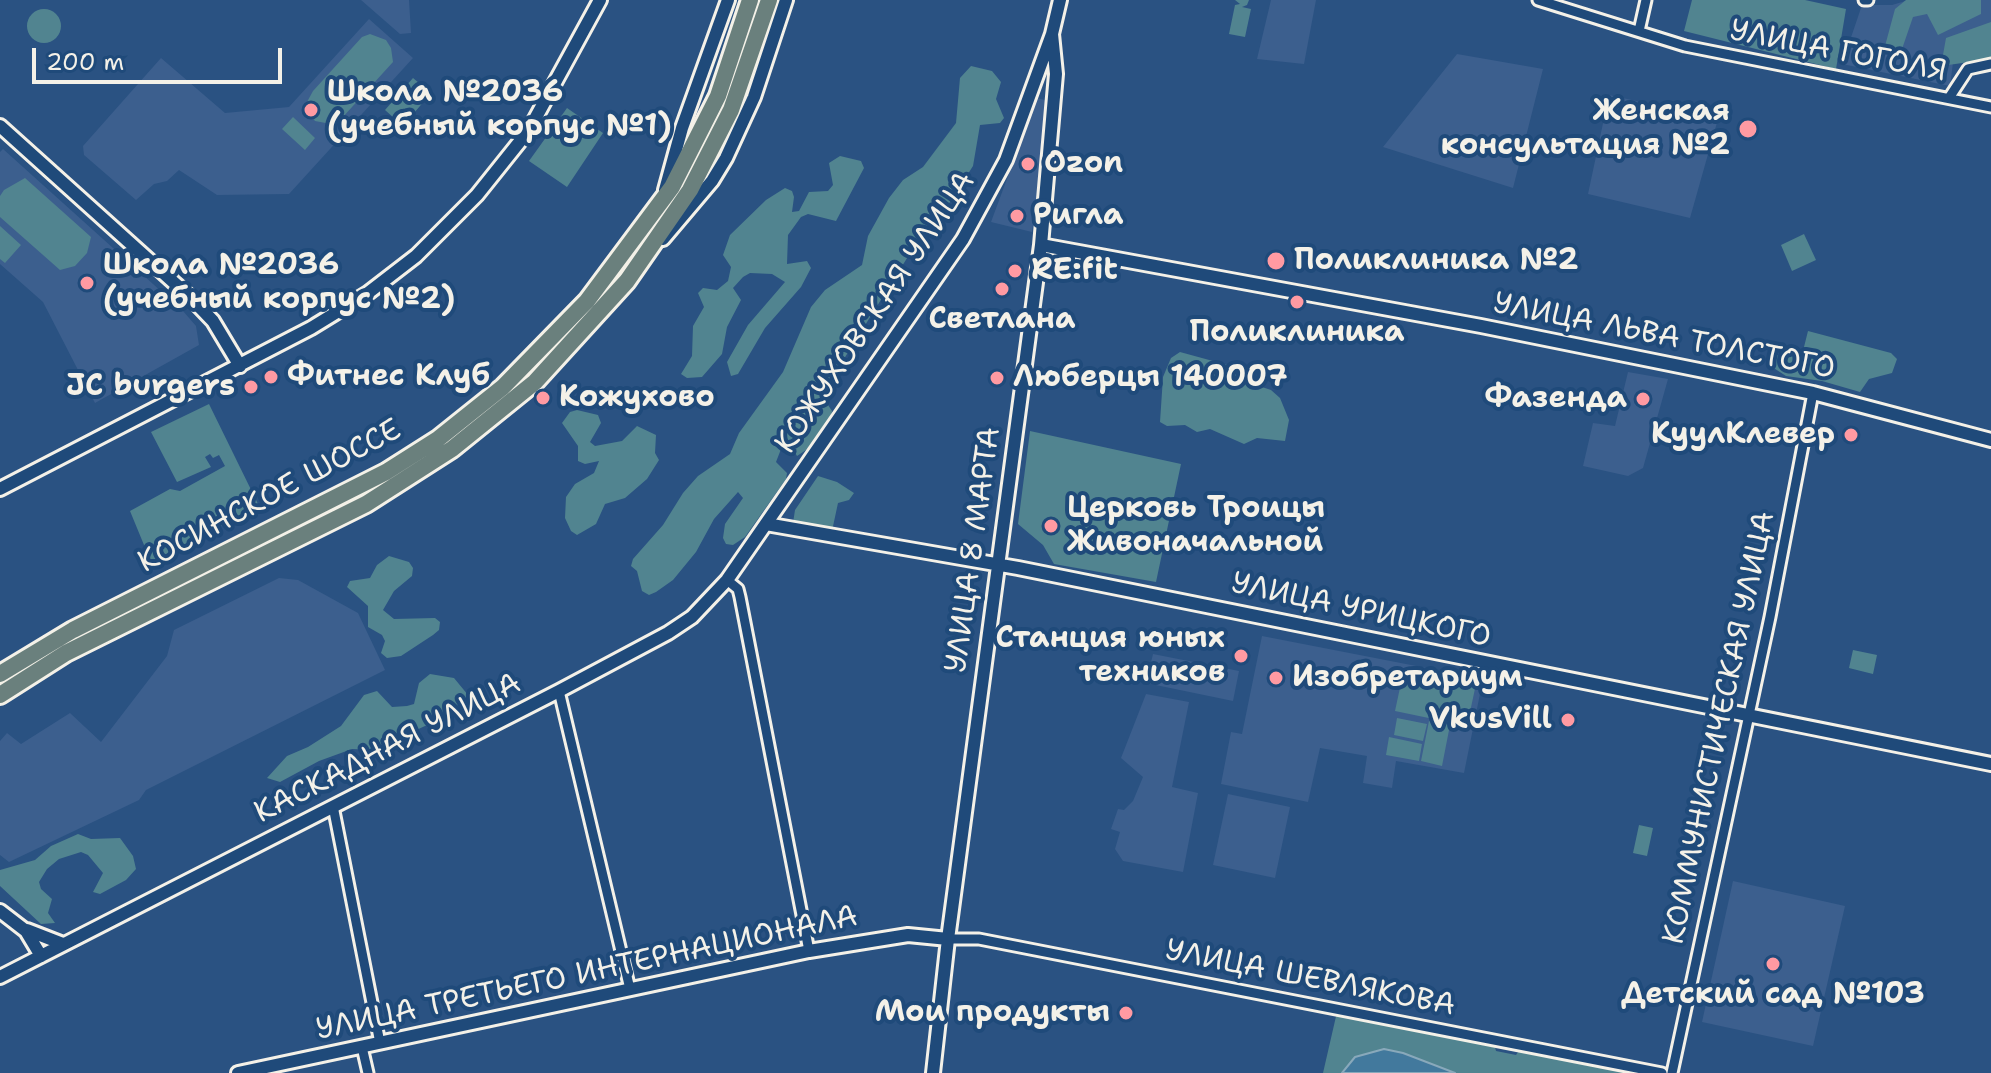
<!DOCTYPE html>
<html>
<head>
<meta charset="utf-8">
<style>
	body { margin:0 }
	#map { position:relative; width:1991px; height:1073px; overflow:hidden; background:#2a5282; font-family:"Shantell Sans",sans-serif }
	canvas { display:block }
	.scale { position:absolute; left:32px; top:48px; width:250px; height:36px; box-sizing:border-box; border:4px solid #f4f1e8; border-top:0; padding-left:10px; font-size:24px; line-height:28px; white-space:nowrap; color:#f4f1e8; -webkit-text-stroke:6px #1f4a7a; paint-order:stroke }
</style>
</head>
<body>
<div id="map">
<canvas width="1991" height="1073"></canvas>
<div class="scale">200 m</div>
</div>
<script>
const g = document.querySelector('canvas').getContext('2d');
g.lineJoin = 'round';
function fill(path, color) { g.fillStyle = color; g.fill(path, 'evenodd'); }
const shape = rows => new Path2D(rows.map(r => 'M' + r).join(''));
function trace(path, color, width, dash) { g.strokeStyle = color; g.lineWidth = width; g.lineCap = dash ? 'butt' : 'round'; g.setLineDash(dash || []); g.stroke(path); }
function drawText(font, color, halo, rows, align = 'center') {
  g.font = font + ' "Shantell Sans",sans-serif'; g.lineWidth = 8; g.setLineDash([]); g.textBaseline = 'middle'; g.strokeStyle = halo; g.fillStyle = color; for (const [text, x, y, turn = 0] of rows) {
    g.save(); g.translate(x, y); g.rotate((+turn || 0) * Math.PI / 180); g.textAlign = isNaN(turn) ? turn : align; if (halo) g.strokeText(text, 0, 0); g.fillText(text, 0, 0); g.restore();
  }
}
const built = shape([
	[361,0,409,0,411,33,400,34],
	[1271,0,1316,0,1304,64,1257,59],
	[1909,0,1991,0,1991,36,1955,47,1950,86,1842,64,1862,5,1892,5],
	[369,19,413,58,289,194,217,195,179,170,167,181,154,184,136,200,84,155,83,146,161,58,225,113,289,107],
	[1457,54,1543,69,1513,188,1383,147],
	[1609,95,1718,119,1690,218,1588,194],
	[1037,98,1049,101,1032,232,991,222],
	[3,149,183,311,196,326,199,345,95,403,43,302,0,264,0,152],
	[1628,372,1668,379,1643,468,1628,476,1583,466,1593,423,1615,426],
	[279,578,298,580,358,613,385,670,146,790,139,800,9,862,0,855,0,741,7,733,21,744,70,713,101,742,167,656,174,630],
	[1262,636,1483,679,1464,773,1396,761,1392,788,1363,783,1367,756,1320,748,1308,802,1221,784,1231,732,1242,734],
	[1153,654,1239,671,1233,701,1146,683],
	[1146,694,1189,702,1172,787,1198,793,1183,872,1123,861,1115,849,1120,832,1111,829,1118,809,1124,810,1133,801,1143,777,1121,758],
	[1228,794,1290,807,1275,878,1213,865],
	[1733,881,1845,906,1813,1046,1702,1022]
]);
const green = shape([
	[1235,0,1249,0,1247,5,1242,7,1251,9,1245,37,1229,34,1235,5,1240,4],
	[1692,0,1805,0,1846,9,1836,69,1684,31],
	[1906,0,1981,0,1981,14,1938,35,1927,14,1913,17,1902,49,1885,46,1895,9],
	'27 26a17 17 0 1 1 34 0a17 17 0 1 1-34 0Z',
	[1991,22,1991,59,1941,66,1946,38],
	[370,34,386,40,391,48,393,62,342,118,331,124,315,121,309,113,307,102,313,91,362,37],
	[971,66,992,71,1001,82,996,99,1004,118,1000,123,980,125,973,166,946,208,929,223,832,378,824,399,832,411,831,418,809,448,797,456,790,444,783,444,776,462,787,473,786,479,745,537,733,545,726,544,723,538,725,524,743,498,738,492,714,519,696,552,673,580,656,592,649,595,642,591,637,571,631,566,633,559,663,525,683,493,698,476,730,454,739,433,783,372,811,307,825,290,862,265,868,236,889,198,903,180,923,167,956,123,960,78],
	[413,78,431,93,403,126,385,110],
	[567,108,603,133,567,187,529,161],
	[293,117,315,138,305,150,282,129],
	[840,156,861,161,864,168,836,221,808,214,801,217,788,235,787,264,807,261,811,268,801,287,765,328,738,374,731,376,727,362,748,325,785,282,772,274,750,273,743,277,733,288,741,300,727,327,722,354,702,377,687,378,681,374,692,356,693,326,704,307,698,293,703,288,717,290,728,281,731,267,723,255,730,235,766,200,785,188,792,191,794,197,792,212,799,211,809,192,828,191,833,185,829,163],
	[25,178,91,237,87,253,75,266,60,270,0,217,0,196,4,190],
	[0,226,21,245,5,263,0,259],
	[1804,234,1816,260,1792,271,1781,245],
	[1808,331,1891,353,1897,359,1892,373,1869,379,1860,392,1822,381,1786,376,1766,363,1769,355,1802,355],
	[1180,352,1253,372,1250,383,1271,390,1280,398,1289,420,1285,441,1257,438,1244,444,1210,429,1197,432,1185,425,1167,426,1160,422,1163,377,1171,358],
	[209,404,259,506,151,562,130,511,170,489,180,491,225,466,219,455,213,458,210,454,205,457,211,467,177,482,151,432],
	[577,410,598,415,601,423,590,442,595,446,622,441,637,426,656,435,655,453,659,460,647,479,625,498,605,504,596,524,577,535,571,531,565,518,566,497,575,484,594,473,599,461,585,464,578,461,578,446,562,423,570,412],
	[1030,431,1181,464,1156,582,1054,564,1043,545,1018,524],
	[818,476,837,482,854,493,849,500,838,503,832,531,804,528,793,523,795,510],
	[389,556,409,562,413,568,412,576,394,591,383,610,394,619,435,618,440,622,439,630,433,635,401,656,387,658,381,653,385,641,382,635,368,627,368,606,347,587,350,581,370,578,377,565],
	[1853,650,1877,655,1873,674,1849,668],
	[1404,669,1476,684,1467,726,1395,711],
	[430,674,454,678,468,695,476,696,438,720,373,750,352,749,319,761,280,782,267,778,287,756,308,747,341,726,364,695,377,691,392,707,407,706,414,704,419,683],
	[1397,718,1427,724,1423,741,1394,735],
	[1429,721,1450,725,1442,766,1421,761],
	[1389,737,1422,744,1419,761,1386,755],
	[1639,825,1653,828,1647,856,1633,853],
	[78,834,91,839,120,838,133,856,136,869,126,880,100,894,93,892,103,873,88,855,81,852,59,859,47,869,39,882,41,889,52,899,48,913,55,923,41,924,0,886,0,870,35,860,51,846],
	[1337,1012,1494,1043,1496,1051,1516,1055,1521,1048,1646,1073,1323,1073]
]);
const water = shape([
	[1384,1049,1403,1053,1455,1073,1342,1073,1355,1057,1384,1049]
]);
const street = shape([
	[1538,0,1685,46,1991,107],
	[1864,0,1868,0],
	[1639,31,1646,0],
	[1949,98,1968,69,1991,64],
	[727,580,738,589,740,597,809,951],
	[559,691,630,989],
	[333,806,380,1043],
	[948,939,979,939,1662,1073],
	[362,1047,368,1073],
	[1672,1073,1770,617,1813,393]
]);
const secondary = shape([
	[0,126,190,297,213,321,240,366],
	[665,190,682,128,728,0],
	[663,239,712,181,726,158,754,97,786,0],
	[1041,245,1481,326,1813,393,1991,440],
	[0,489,311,328,368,293,416,256,477,195,529,130,600,0],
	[766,524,1018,568,1991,764],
	[0,911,26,931,41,956],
	[27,930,63,944],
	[0,977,559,691,668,633,692,617,727,580,963,239,1006,160,1052,34,1060,0],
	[238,1073,809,951,908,935,948,939],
	[933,1073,948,939,1041,245,1056,74,1052,34]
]);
const highway = shape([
	[0,674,73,630,386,472,438,439,503,387,587,301,672,187,718,96,750,0],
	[0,695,66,653,366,504,452,449,535,382,627,281,690,190,731,110,769,0]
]);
const markers = [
	[311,110,8,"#ff9aa2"],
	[1748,129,10,"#ff9aa2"],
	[1028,164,8,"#ff9aa2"],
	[1017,216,8,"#ff9aa2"],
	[1276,261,10,"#ff9aa2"],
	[1015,271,8,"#ff9aa2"],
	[87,283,8,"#ff9aa2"],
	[1002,289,8,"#ff9aa2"],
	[1297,302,8,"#ff9aa2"],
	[271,377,8,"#ff9aa2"],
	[997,378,8,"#ff9aa2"],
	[251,387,8,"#ff9aa2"],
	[543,398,8,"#ff9aa2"],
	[1643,399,8,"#ff9aa2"],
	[1851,435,8,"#ff9aa2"],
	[1051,526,8,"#ff9aa2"],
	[1241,656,8,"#ff9aa2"],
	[1276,678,8,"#ff9aa2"],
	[1568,720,8,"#ff9aa2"],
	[1773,964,8,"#ff9aa2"],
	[1126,1013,8,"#ff9aa2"]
];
const streetNames = [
	["УЛИЦА ГОГОЛЯ",1838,52,11],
	["КОЖУХОВСКАЯ УЛИЦА",876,313,-56],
	["УЛИЦА ЛЬВА ТОЛСТОГО",1664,337,11],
	["КОСИНСКОЕ ШОССЕ",270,497,-28],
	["УЛИЦА 8 МАРТА",974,550,-82],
	["УЛИЦА УРИЦКОГО",1361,611,12],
	["КОММУНИСТИЧЕСКАЯ УЛИЦА",1720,728,-78],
	["КАСКАДНАЯ УЛИЦА",388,749,-27],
	["УЛИЦА ТРЕТЬЕГО ИНТЕРНАЦИОНАЛА",587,974,-12],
	["УЛИЦА ШЕВЛЯКОВА",1310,979,11]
];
const poiNames = [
	["Школа №2036",327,93],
	["(учебный корпус №1)",327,127],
	["Женская",1730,112,"right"],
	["консультация №2",1730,146,"right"],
	["Ozon",1044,164],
	["Ригла",1033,216],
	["Поликлиника №2",1294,261],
	["Школа №2036",103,266],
	["(учебный корпус №2)",103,300],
	["RE:fit",1031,271],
	["Светлана",1002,320,"center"],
	["Поликлиника",1297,333,"center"],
	["Фитнес Клуб",287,377],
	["Люберцы 140007",1013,378],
	["JC burgers",235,387,"right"],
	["Кожухово",559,398],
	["Фазенда",1627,399,"right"],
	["КуулКлевер",1835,435,"right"],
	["Церковь Троицы",1067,509],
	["Живоначальной",1067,543],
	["Станция юных",1225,639,"right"],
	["техников",1225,673,"right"],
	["Изобретариум",1292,678],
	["VkusVill",1552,720,"right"],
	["Детский сад №103",1773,995,"center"],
	["Мои продукты",1110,1013,"right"]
];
fill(built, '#3c5f8e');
fill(green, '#518490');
fill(water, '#42799d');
trace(water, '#89a9bb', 2);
trace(street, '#f4f1e8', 15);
trace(secondary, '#f4f1e8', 18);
trace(highway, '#f4f1e8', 22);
trace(street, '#1f4a7a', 9);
trace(secondary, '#1f4a7a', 12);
trace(highway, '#6a807d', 16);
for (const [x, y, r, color] of markers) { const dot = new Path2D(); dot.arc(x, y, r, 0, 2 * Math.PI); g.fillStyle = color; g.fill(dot); trace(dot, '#1f4a7a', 3); }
drawText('30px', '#f4f1e8', '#1f4a7a', streetNames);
drawText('bold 30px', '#f4f1e8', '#1f4a7a', poiNames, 'left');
</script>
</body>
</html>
